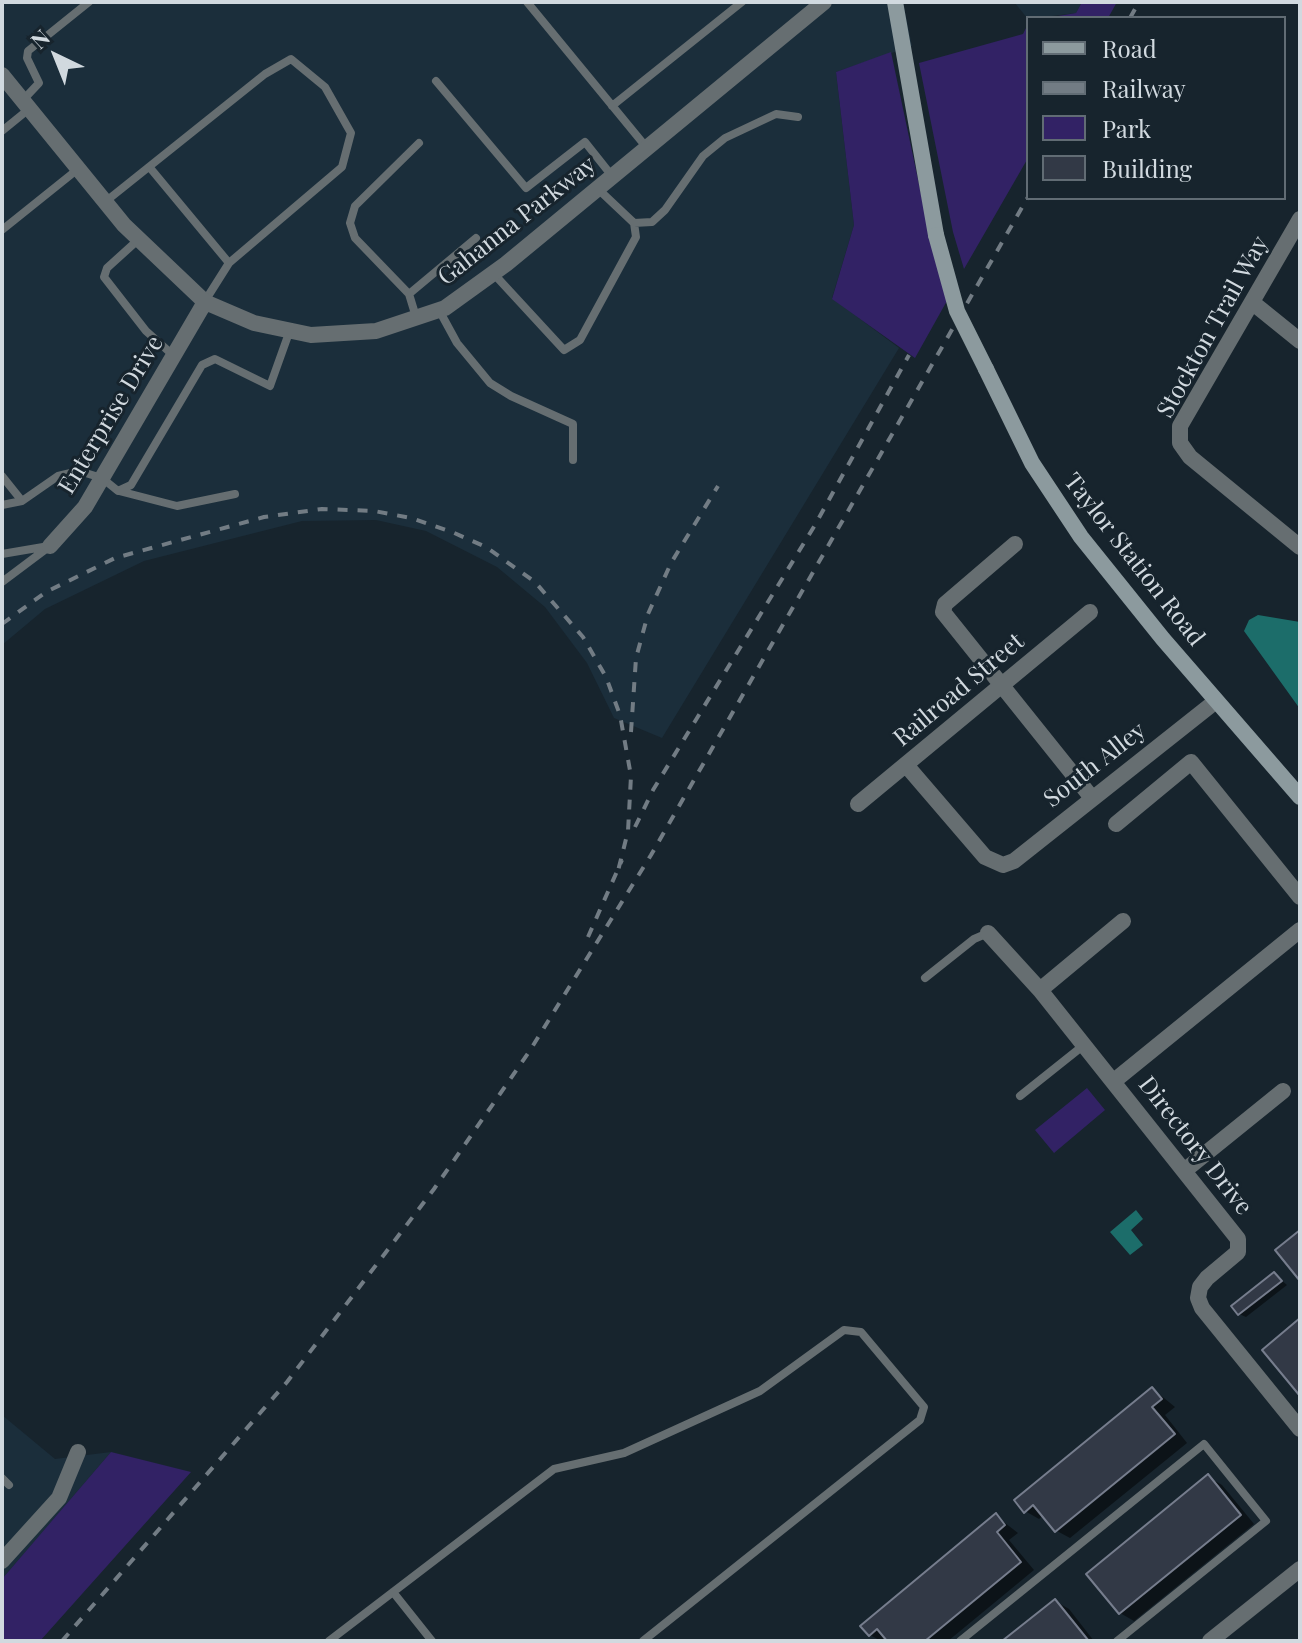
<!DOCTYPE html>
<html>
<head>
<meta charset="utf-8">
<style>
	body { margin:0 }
	#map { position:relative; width:1302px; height:1643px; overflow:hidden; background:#17242d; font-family:"Playfair Display",serif }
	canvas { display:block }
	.frame { position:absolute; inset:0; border:4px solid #d1d9df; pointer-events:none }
	.legend { position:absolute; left:1026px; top:16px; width:260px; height:184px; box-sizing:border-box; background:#17242d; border:2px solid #616c74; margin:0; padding:10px 14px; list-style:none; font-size:24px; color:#d1d9df }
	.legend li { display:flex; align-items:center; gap:16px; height:40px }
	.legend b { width:40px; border:2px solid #616c74 }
	.north { position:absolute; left:16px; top:16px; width:80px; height:80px; -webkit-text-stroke:6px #17242d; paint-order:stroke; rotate:317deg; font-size:22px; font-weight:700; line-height:32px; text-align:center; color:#d1d9df }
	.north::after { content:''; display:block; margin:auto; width:28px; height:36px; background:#d1d9df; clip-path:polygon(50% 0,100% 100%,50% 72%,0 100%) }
</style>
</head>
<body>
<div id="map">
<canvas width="1302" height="1643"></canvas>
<div class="frame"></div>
<ul class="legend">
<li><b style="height:10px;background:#8c9a9e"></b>Road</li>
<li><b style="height:10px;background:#727c84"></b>Railway</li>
<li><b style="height:22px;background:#322265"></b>Park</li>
<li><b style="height:22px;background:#323946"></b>Building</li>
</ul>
<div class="north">N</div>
</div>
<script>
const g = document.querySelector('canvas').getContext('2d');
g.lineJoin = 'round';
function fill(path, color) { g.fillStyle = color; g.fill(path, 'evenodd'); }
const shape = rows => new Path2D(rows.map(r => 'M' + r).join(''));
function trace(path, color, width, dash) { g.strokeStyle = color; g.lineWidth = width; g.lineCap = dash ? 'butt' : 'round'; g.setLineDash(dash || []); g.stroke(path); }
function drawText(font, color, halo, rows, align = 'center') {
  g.font = font + ' "Playfair Display",serif'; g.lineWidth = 6; g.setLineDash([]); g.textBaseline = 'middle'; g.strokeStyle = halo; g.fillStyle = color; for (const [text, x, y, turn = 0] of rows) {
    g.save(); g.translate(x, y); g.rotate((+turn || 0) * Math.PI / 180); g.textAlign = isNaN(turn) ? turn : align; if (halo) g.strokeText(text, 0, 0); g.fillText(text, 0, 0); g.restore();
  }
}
const built = shape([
	[2,2,903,2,912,46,836,72,854,225,832,298,899,348,662,738,614,718,587,663,545,607,497,567,426,531,376,520,302,521,144,561,45,609,2,645],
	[1014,2,1082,2,1076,13,1028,19],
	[2,1415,55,1459,111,1452,2,1579]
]);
const green = shape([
	[1082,2,1117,2,1108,18,1046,18,1076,13],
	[1028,24,1028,158,964,269,953,232,919,63,1023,34],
	[891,52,931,241,948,299,915,358,832,299,854,225,836,72],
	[1087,1088,1105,1110,1054,1153,1035,1130],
	[111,1452,191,1472,40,1641,2,1641,2,1579]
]);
const water = shape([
	[1258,615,1300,622,1300,709,1244,631,1249,620],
	[1136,1210,1143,1219,1131,1230,1143,1245,1130,1255,1110,1232]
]);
const shadow = shape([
	[1274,1274,1287,1285,1246,1317,1239,1314],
	[1153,1389,1175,1407,1165,1415,1187,1443,1070,1538,1057,1531,1044,1515,1039,1519,1025,1511],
	[1208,1477,1222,1485,1254,1524,1134,1621,1120,1613],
	[996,1516,1018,1533,1009,1540,1034,1570,948,1641,881,1641,870,1635],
	[1055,1601,1069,1609,1094,1641,1005,1641]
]);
const building = shape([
	[1300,1230,1300,1281,1275,1250,1300,1230],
	[1274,1272,1282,1281,1238,1315,1231,1306,1274,1272],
	[1300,1318,1300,1396,1262,1350,1300,1318],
	[1152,1387,1162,1399,1152,1407,1175,1434,1055,1532,1033,1505,1024,1513,1014,1500,1152,1387],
	[1208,1474,1241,1515,1119,1614,1086,1574,1208,1474],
	[996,1513,1005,1525,997,1532,1021,1562,925,1641,887,1641,877,1629,869,1636,860,1626,996,1513],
	[1055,1599,1088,1640,1002,1641,1055,1599]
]);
const service = shape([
	[527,2,647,148],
	[436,81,526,188,585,142,612,176],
	[23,100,39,83,27,58,28,51,89,2],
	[612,106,742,2],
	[2,131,29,109],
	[151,169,229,263],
	[105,202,265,74,291,59,325,87,351,133,342,167,229,263,205,301],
	[634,223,652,222,665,210,703,156,725,138,776,114,798,117],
	[2,230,78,169],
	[139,239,107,268,104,277,146,331,174,356],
	[493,273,564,350,580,340,636,237,634,223,598,189],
	[409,294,476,238],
	[439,310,457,343,490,383,511,396,573,424,573,460],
	[416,317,409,294,355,238,350,223,355,206,419,143],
	[2,476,22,501],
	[119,491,177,506,235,494],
	[2,505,22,501,58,476,79,471,102,478,118,491,131,485,202,365,215,359,270,386,290,330],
	[2,554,49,546],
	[2,582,50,546],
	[925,978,974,939,988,933],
	[1020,1096,1084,1045],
	[2,1478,9,1485],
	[393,1592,432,1641],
	[329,1641,554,1469,624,1453,760,1391,844,1330,861,1332,924,1407,920,1420,643,1641],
	[960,1641,1204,1444,1266,1521,1117,1641]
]);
const minor = shape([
	[2,75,124,225,205,302,254,323,311,335,376,331,445,308,506,264,824,2],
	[1300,219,1180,426,1180,443,1190,457,1300,547],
	[1253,303,1300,341],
	[1015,544,945,604,943,612,1092,798],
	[50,546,85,507,205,302],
	[906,765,985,857,1003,865,1014,861,1216,701],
	[858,804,1090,612],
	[1116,824,1191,762,1300,897],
	[988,933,1040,990,1238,1239,1238,1252,1207,1278,1200,1287,1198,1298,1202,1308,1300,1429],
	[1040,990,1123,921],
	[1114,1081,1300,930],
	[1184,1171,1283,1091],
	[2,1561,59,1498,78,1452]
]);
const tertiary = shape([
	[1210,1641,1300,1569]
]);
const secondary = shape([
	[895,2,936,235],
	[986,369,1032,463,1081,537,1163,639,1300,797]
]);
const rail = shape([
	[1130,18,1139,2],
	[2,624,46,592,115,558,264,517,322,509,374,511,411,518,452,532,486,547,535,582,583,637,606,677,620,715,631,776,628,831,618,871],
	[631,732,636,658,648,614,671,563,718,486],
	[635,827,653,790,815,525,909,355],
	[588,937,622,860],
	[62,1641,287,1382,434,1189,529,1052,651,855,1028,197]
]);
const secondaryBridge = shape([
	[936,235,957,311,986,369]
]);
const streetNames = [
	["Gahanna Parkway",517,221,-38],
	["Stockton Trail Way",1213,327,-61],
	["Enterprise Drive",111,415,-59],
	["Taylor Station Road",1134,560,52],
	["Railroad Street",959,690,-40],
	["South Alley",1095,765,-38],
	["Directory Drive",1195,1146,52]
];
fill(built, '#1b2e3b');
fill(green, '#322265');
fill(water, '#1c6d6a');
fill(shadow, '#0007');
fill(building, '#323946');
trace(building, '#767d8d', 2);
trace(service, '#666e71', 8);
trace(minor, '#666e71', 16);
trace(tertiary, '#666e71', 16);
trace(secondary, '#8c9a9e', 16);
trace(rail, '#727c84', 4, [10, 10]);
trace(secondaryBridge, '#8c9a9e', 16);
drawText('24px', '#d1d9df', '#17242d', streetNames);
</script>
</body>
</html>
